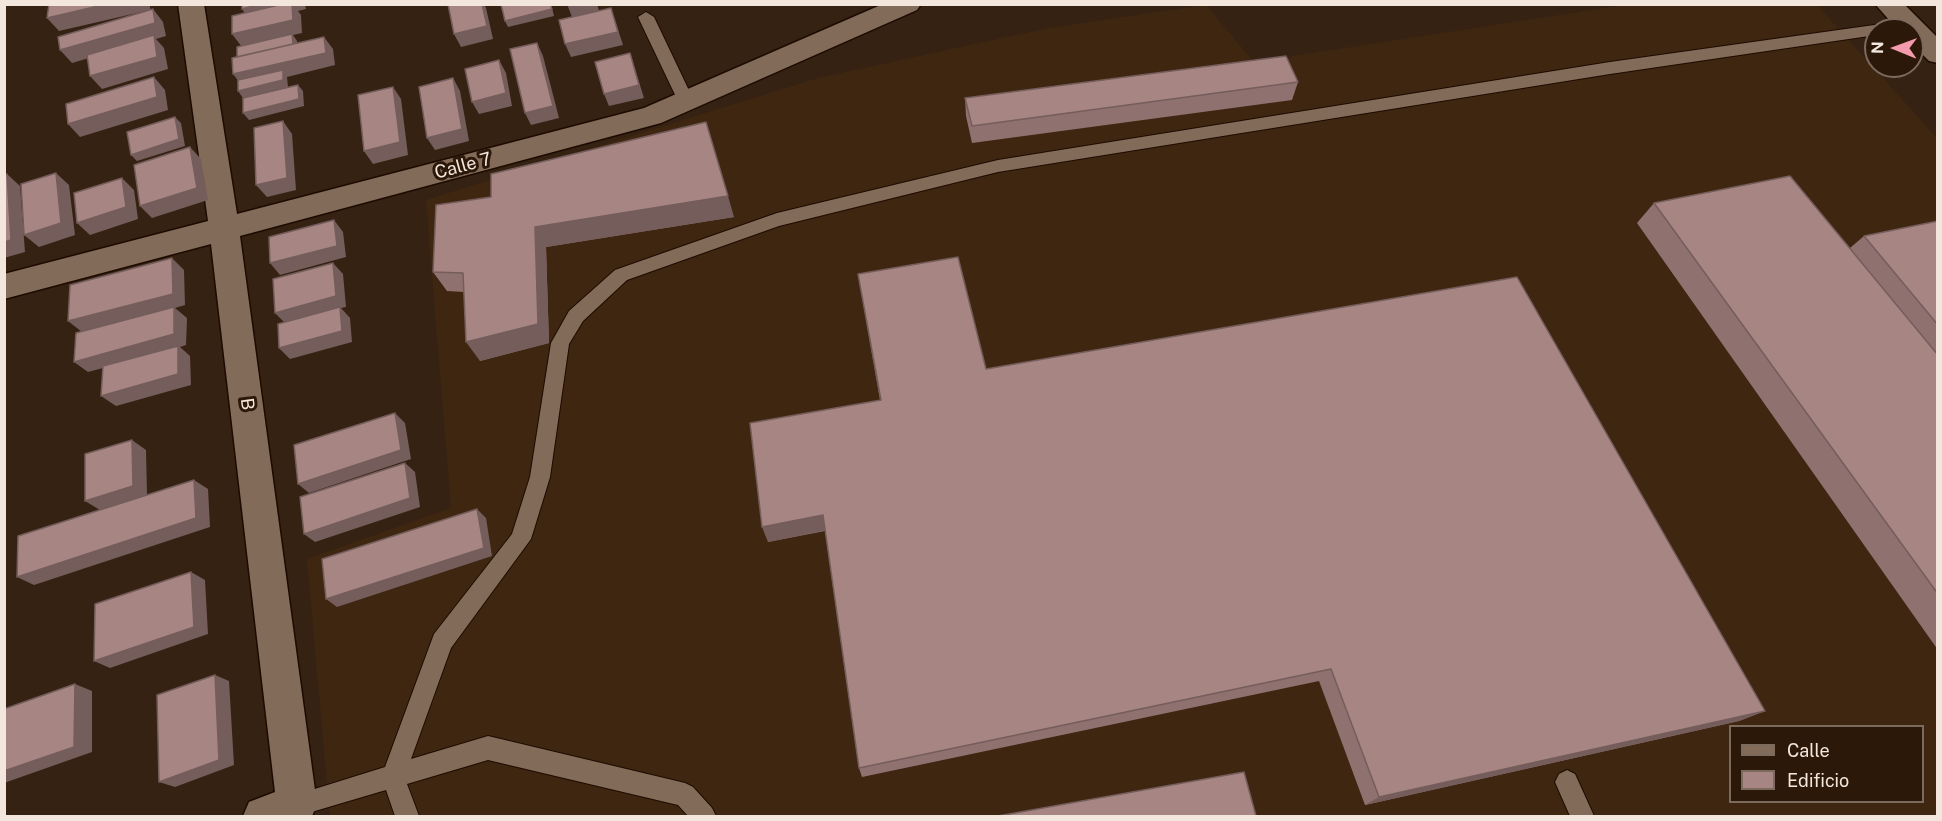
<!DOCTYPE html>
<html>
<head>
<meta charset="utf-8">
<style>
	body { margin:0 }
	#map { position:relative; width:1942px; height:821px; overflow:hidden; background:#362213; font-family:"Public Sans",sans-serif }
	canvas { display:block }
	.frame { position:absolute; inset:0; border:6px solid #f3e6dc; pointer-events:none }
	.legend { position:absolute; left:1729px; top:725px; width:195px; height:78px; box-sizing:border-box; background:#2c1809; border:2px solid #7c6a5d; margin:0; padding:8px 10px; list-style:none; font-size:18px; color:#f3e6dc }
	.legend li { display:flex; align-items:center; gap:12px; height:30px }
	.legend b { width:30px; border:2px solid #7c6a5d }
	.north { position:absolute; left:1864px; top:18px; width:60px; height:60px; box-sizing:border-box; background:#2c1809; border:2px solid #7c6a5d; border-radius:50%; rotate:271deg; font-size:16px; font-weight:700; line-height:24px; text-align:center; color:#f3e6dc }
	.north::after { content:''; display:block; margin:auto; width:21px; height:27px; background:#f39aac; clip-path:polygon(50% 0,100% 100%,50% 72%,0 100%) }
</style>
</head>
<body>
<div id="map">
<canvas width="1942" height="821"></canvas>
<div class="frame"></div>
<ul class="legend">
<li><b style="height:8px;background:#836b59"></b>Calle</li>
<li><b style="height:16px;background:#a68582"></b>Edificio</li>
</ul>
<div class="north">N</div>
</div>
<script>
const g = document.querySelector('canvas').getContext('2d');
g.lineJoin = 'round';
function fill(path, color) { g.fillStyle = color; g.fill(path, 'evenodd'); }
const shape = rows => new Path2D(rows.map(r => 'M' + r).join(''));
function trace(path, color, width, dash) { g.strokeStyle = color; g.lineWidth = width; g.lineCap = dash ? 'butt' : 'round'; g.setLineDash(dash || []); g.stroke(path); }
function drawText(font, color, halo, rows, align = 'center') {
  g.font = font + ' "Public Sans",sans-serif'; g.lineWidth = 6; g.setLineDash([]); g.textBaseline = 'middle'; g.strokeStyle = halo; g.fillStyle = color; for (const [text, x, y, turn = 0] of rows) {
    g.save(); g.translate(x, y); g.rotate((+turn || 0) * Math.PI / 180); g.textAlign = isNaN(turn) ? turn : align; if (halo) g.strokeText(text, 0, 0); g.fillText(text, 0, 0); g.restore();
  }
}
const built = shape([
	[1206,5,1254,62,1624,5,1817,5,1937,138,1937,816,330,816,307,559,451,508,426,200,818,78,1049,28],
	[1730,726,1922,726,1922,802,1730,802]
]);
const lane = shape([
	[646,12,654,17,694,101,692,105,680,105,678,101,638,17,646,12],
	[1910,20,1915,21,1918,25,1915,29,1876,30,1876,35,1610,74,998,172,779,226,627,280,583,321,569,344,550,477,531,539,451,648,411,759,488,736,685,783,693,787,712,808,716,816,688,816,678,805,488,760,407,784,419,816,395,816,386,790,298,816,289,813,285,805,289,797,385,767,434,634,512,534,530,477,551,343,569,311,615,270,777,213,998,160,1610,62,1910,20],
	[1567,770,1575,774,1594,816,1570,816,1555,782,1559,774,1567,770]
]);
const street = shape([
	[178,4,204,4,237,214,644,108,883,4,921,4,917,10,661,123,240,236,317,805,312,816,243,816,249,802,275,792,211,244,4,299,4,274,208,221,178,4],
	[1875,4,1904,4,1938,38,1938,63,1929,61,1912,44,1912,30,1898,30,1875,4]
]);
const wall = shape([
	[1298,82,1292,100,972,143,966,116,965,98],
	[1654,203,1850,248,1864,236,1938,221,1938,650,1637,223],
	[436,205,734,217,546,247,549,343,480,361,464,292,447,291,433,272],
	[858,274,986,369,1765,711,1739,721,1365,805,1319,681,862,777,859,768,825,531,768,542,880,400]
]);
const shadedWall = shape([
	[107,4,150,4,150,10,59,31,47,18],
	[260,4,305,4,306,9,298,11,301,15,302,33,293,35,297,41,298,55,242,47,232,34,251,22,242,9],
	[482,4,484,4,486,8,493,39,461,47,454,34],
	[550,4,551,4,554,16,508,27,505,21],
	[567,4,597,4,599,11,572,17],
	[611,8,623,45,571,57,565,44],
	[153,9,163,22,166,36,156,39,164,48,168,69,102,89,90,76,154,39,72,63,60,50],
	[324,37,333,49,335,65,287,77,288,87,243,98,238,91,243,87,233,74],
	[537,43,543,56,559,118,531,125,525,113],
	[630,53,644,98,609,106,604,94],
	[499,60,506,73,512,106,479,114,472,102],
	[154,77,165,90,168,110,80,137,68,124],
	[453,78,460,91,469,141,435,150,427,138],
	[298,85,303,91,304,106,249,120,243,113],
	[393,87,401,99,408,155,373,164,364,151],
	[175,117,181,123,185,146,137,161,131,155],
	[283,121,292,134,296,190,267,197,256,185],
	[190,147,201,159,208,200,152,218,140,206],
	[56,173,69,185,75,235,39,247,24,235],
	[7,174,20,186,25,252,4,258],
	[122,178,134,190,138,219,90,235,77,223],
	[728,196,734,217,546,247,549,343,480,361,466,342,535,227],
	[334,220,343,232,346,257,280,275,270,263],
	[172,258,184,270,185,305,175,308,187,318,186,345,180,347,190,356,191,385,116,406,101,396,178,348,88,372,74,362,82,332,68,321],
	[333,263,343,274,346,307,341,308,350,318,352,342,290,359,279,348,286,324,275,313],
	[395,413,405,423,411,459,309,493,298,484],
	[132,440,146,450,147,495,100,510,85,501],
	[405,463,415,472,420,507,315,542,304,534],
	[194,480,208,489,210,527,34,585,17,577],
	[477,509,486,518,492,556,337,607,326,599],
	[823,515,827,530,768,542,762,527],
	[191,572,205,580,208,634,110,668,94,661],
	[215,675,229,681,234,765,175,787,159,782],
	[75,684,92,691,92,752,4,783,4,771],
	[1765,711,1739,721,1365,805,1379,797]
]);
const building = shape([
	[49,4,107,4,47,18,49,4],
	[242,4,260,4,242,9,242,4],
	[283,4,292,4,293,20,232,34,232,16,283,4],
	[448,4,482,4,487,26,454,34,448,4],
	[501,4,550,4,552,9,505,21,501,4],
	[611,8,618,32,565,44,559,20,611,8],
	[153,9,155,23,60,50,58,37,153,9],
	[292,34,293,44,237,57,237,47,292,34],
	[154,35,157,57,90,76,87,55,154,35],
	[324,37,326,53,233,74,232,58,324,37],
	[537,43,553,106,525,113,510,49,537,43],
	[630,53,639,85,604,94,595,62,630,53],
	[1286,56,1298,82,972,126,965,98,1286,56],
	[499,60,506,93,472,102,465,69,499,60],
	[283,70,283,80,238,91,238,80,283,70],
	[154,77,157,97,68,124,66,104,154,77],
	[453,78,462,129,427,138,419,87,453,78],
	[298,85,299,99,243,113,243,98,298,85],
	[393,87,400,142,364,151,358,95,393,87],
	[175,117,179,139,131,155,127,132,175,117],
	[283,121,287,178,256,185,254,128,283,121],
	[706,122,728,196,535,227,538,324,466,342,463,273,433,272,436,205,491,197,491,174,706,122],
	[190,147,197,188,140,206,134,165,190,147],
	[56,173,61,223,24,235,21,184,56,173],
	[7,174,11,240,4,242,4,175,7,174],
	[1790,176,1938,355,1938,594,1654,203,1790,176],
	[122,178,126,207,77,223,74,193,122,178],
	[334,220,337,246,270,263,269,237,334,220],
	[1938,221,1938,325,1864,236,1938,221],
	[958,257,986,369,1517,277,1765,711,1379,797,1331,669,859,768,823,515,762,527,750,423,881,400,858,274,958,257],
	[172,258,173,294,68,321,70,285,172,258],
	[333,263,336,296,275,313,273,279,333,263],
	[174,307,174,334,74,362,76,333,174,307],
	[340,307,342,331,279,348,278,324,340,307],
	[178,346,178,374,101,396,103,366,178,346],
	[395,413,401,450,298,484,294,445,395,413],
	[132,440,133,486,85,501,85,454,132,440],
	[405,463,410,498,304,534,300,497,405,463],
	[194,480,196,518,17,577,18,536,194,480],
	[477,509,484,548,326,599,322,559,477,509],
	[191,572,194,627,94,661,95,604,191,572],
	[215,675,219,760,159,782,157,695,215,675],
	[75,684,74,747,4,771,4,709,75,684],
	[1244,772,1256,816,998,816,1244,772]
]);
const streetNames = [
	["Calle 7",463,166,-15],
	["B",247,404,83]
];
fill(built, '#3f2611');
trace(lane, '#1d0b00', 2);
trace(street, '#1d0b00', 3);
fill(lane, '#836b59');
fill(street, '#836b59');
fill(wall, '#8f7270');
fill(shadedWall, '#745d5b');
fill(building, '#a68582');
trace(building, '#745d5b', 1.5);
drawText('18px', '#f3e6dc', '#2c1809', streetNames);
</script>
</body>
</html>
